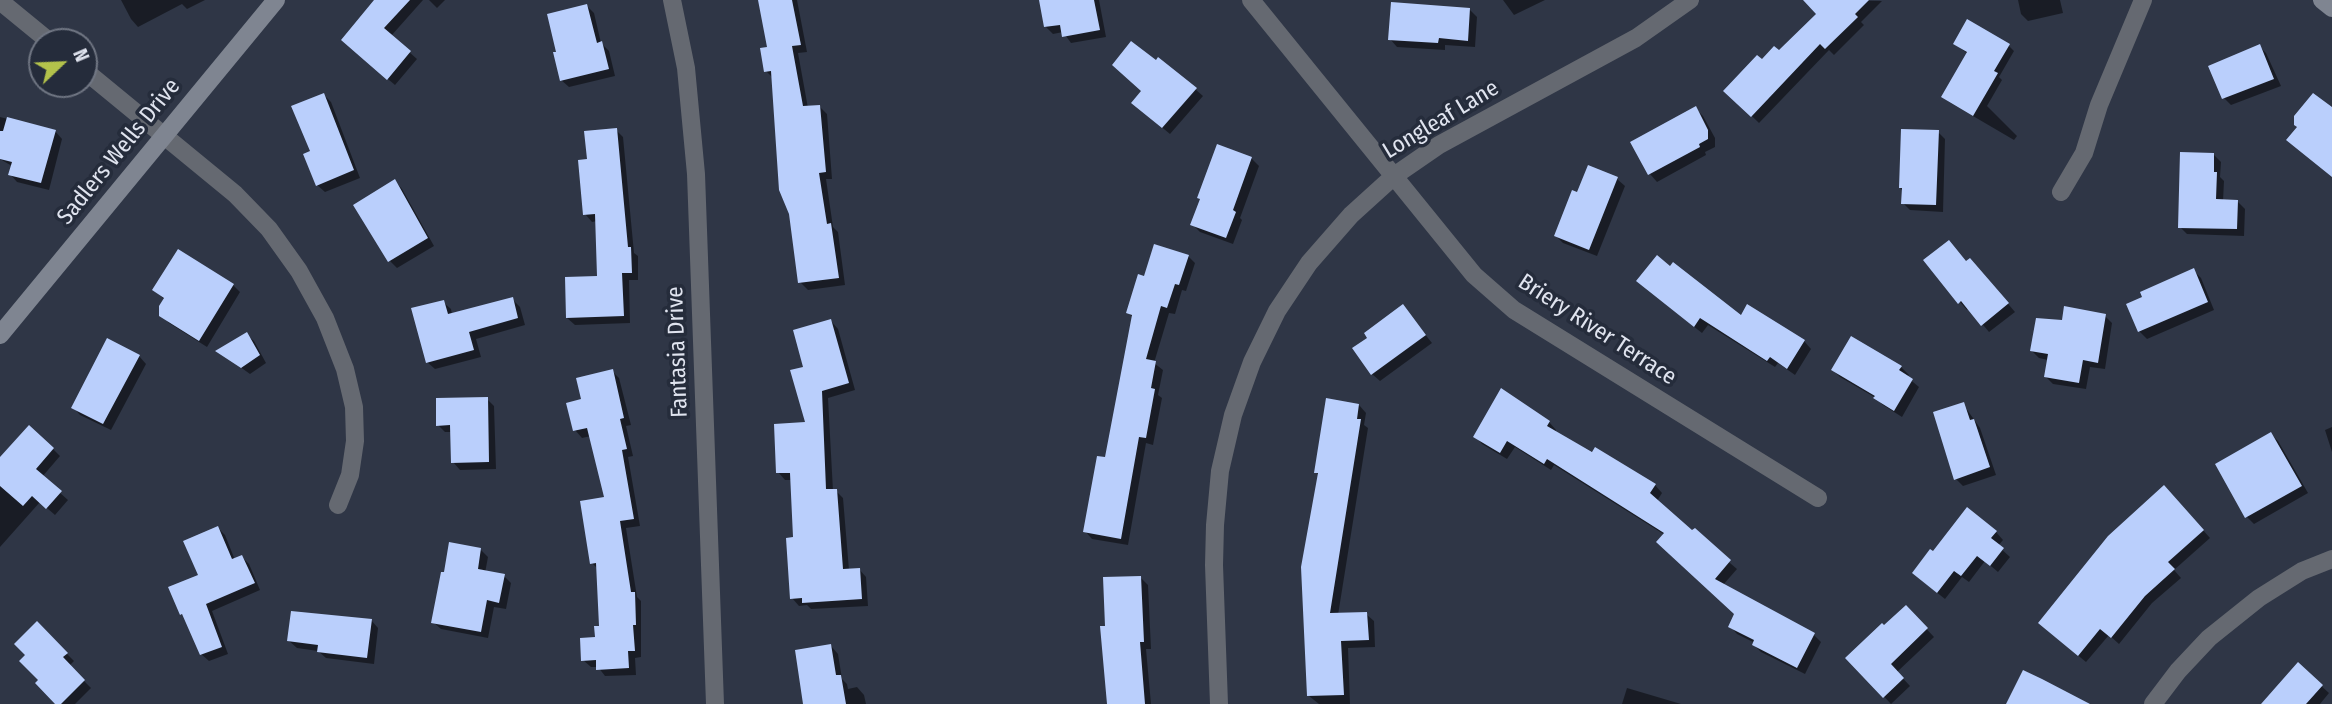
<!DOCTYPE html>
<html>
<head>
<meta charset="utf-8">
<style>
	body { margin:0 }
	#map { position:relative; width:2332px; height:704px; overflow:hidden; background:#2f3646; font-family:"Fira Sans Condensed",sans-serif }
	canvas { display:block }
	.north { position:absolute; left:28px; top:28px; width:70px; height:70px; box-sizing:border-box; background:#252c3b; border:2px solid #707683; border-radius:50%; rotate:67deg; font-size:19px; font-weight:700; line-height:28px; text-align:center; color:#e0e4ef }
	.north::after { content:''; display:block; margin:auto; width:24px; height:32px; background:#b3c24b; clip-path:polygon(50% 0,100% 100%,50% 72%,0 100%) }
</style>
</head>
<body>
<div id="map">
<canvas width="2332" height="704"></canvas>
<div class="north">N</div>
</div>
<script>
const g = document.querySelector('canvas').getContext('2d');
g.lineJoin = 'round';
function fill(path, color) { g.fillStyle = color; g.fill(path, 'evenodd'); }
const shape = rows => new Path2D(rows.map(r => 'M' + r).join(''));
function trace(path, color, width, dash) { g.strokeStyle = color; g.lineWidth = width; g.lineCap = dash ? 'butt' : 'round'; g.setLineDash(dash || []); g.stroke(path); }
function drawText(font, color, halo, rows, align = 'center') {
  g.font = font + ' "Fira Sans Condensed",sans-serif'; g.lineWidth = 7; g.setLineDash([]); g.textBaseline = 'middle'; g.strokeStyle = halo; g.fillStyle = color; for (const [text, x, y, turn = 0] of rows) {
    g.save(); g.translate(x, y); g.rotate((+turn || 0) * Math.PI / 180); g.textAlign = isNaN(turn) ? turn : align; if (halo) g.strokeText(text, 0, 0); g.fillText(text, 0, 0); g.restore();
  }
}
const shadow = shape([
	[121,0,205,0,187,9,182,4,138,27,131,19],
	[377,0,423,0,391,36,417,59,395,85,350,47],
	[429,0,445,0,437,8],
	[759,0,797,0,807,52,798,53,808,108,820,107,827,114,832,179,826,179,833,227,838,232,845,285,808,290,800,282,773,78,766,71,769,48],
	[1041,0,1099,0,1106,37,1071,43,1063,32,1053,34,1046,27],
	[1503,0,1545,0,1514,15],
	[1819,0,1882,1,1861,22,1864,25,1834,55,1829,50,1759,123,1726,91,1762,61,1779,53,1819,14],
	[2018,0,2060,0,2063,13,2028,21,2021,14],
	[587,6,594,13,601,43,609,51,615,76,569,87,561,80],
	[1469,9,1477,17,1475,47,1445,45,1445,50,1397,47,1390,39],
	[1955,44,2008,45,2014,51,1999,77,2002,80,1987,106,2017,136,2014,140,1949,102,1943,97,1968,54],
	[2259,46,2266,53,2281,86,2231,105,2224,98],
	[1195,89,1203,96,1170,134,1141,110,1143,91],
	[324,95,331,102,360,178,325,192,317,185,312,152],
	[1696,109,1703,116,1715,138,1715,147,1705,152,1706,155,1657,182,1650,174,1633,143],
	[0,117,55,131,62,139,49,190,17,182,10,174,12,166,0,159],
	[616,130,623,137,634,253,638,256,638,280,629,280,630,323,575,325,567,318,599,278,597,221,592,222,585,214,588,161],
	[1938,132,1945,139,1943,212,1910,210,1903,203,1903,191,1900,188],
	[2213,154,2221,162,2220,177,2224,181,2223,201,2237,201,2245,209,2244,236,2187,234,2180,227],
	[1251,158,1259,166,1240,218,1242,220,1233,244,1200,232,1192,224],
	[1617,179,1625,186,1597,256,1563,243,1556,236,1578,195],
	[395,181,402,189,434,246,397,268,390,261,356,206],
	[1188,256,1195,263,1186,291,1182,290,1175,314,1169,313,1154,363,1163,370,1158,395,1162,398,1153,445,1146,443,1128,545,1092,539,1085,531,1106,459,1133,318,1128,312,1145,278],
	[1925,260,1966,263,1977,267,2015,312,1989,332,1969,308,1967,310,1960,302],
	[2193,270,2201,278,2214,310,2147,339,2139,331],
	[233,285,240,292,207,347,169,323,161,315,165,300,154,290],
	[1646,289,1741,317,1804,341,1811,349,1795,375,1778,363,1775,367,1708,325,1702,333],
	[512,299,520,307,525,325,476,339,481,357,435,369,427,362,443,302,451,309,452,315],
	[1403,307,1432,343,1380,381,1372,374],
	[2105,316,2112,323,2105,369,2090,367,2086,389,2053,384,2046,377,2048,360,2039,358,2032,351,2064,321],
	[831,321,838,329,855,390,828,398,833,491,836,491,843,498,849,570,859,569,866,577,868,606,811,609,807,605,799,606,792,598,795,539,792,480,785,480,778,472,808,424,805,368],
	[246,334,254,341,266,363,250,374,218,351],
	[1852,338,1901,367,1909,375,1907,377,1919,387,1902,417,1883,405,1876,398,1840,377,1833,370],
	[139,356,146,364,111,430,80,415,73,407],
	[612,371,619,378,631,425,626,426,633,456,628,457,640,526,626,528,637,597,641,601,641,657,635,658,636,675,605,676,598,667,591,667,583,660,601,628,598,569,592,563,606,498,591,436,582,438,575,430,583,401],
	[487,399,494,406,496,469,460,470,453,462,452,432,445,432,438,425],
	[1963,404,1980,428,1996,475,1963,486,1956,479],
	[1359,405,1366,413,1364,425,1368,428,1338,615,1366,614,1374,621,1375,647,1348,648,1350,704,1319,704,1309,696,1319,476,1316,472],
	[1549,422,1556,430,1555,432,1655,485,1662,493,1657,501,1737,569,1723,585,1814,635,1821,642,1805,674,1761,652,1754,645,1755,643,1737,634,1730,626,1736,614,1665,535,1554,465,1551,470,1515,447,1507,459,1482,444,1475,436],
	[2332,427,2332,452,2325,430],
	[2271,434,2278,441,2308,493,2254,524,2247,517,2217,465],
	[53,449,60,456,42,477,68,500,55,515,40,502,0,547,0,461],
	[2172,495,2210,538,2174,570,2181,578,2152,603,2119,644,2109,635,2086,662,2047,630],
	[218,528,225,535,235,560,242,557,249,564,260,590,212,611,228,654,209,661,201,654,187,619,181,614,200,576],
	[1996,532,2003,540,1998,546,2010,557,1998,572,1985,561,1969,582,1962,577,1945,599,1921,580],
	[481,550,488,557,485,573,504,576,511,583,506,609,494,607,488,638,441,629,433,622],
	[1141,578,1148,585,1151,649,1146,649,1151,704,1108,704,1107,627],
	[1906,607,1934,637,1897,672,1910,686,1891,704,1848,658],
	[371,620,378,628,374,664,326,658,318,651,297,648,289,641],
	[37,624,74,661,69,666,91,688,75,704,57,704,40,680,27,655],
	[831,646,838,654,842,679,847,684,848,689,857,687,864,695,866,704,805,704],
	[2298,665,2329,693,2320,704,2264,704],
	[1627,688,1681,704,1622,704]
]);
const building = shape([
	[374,0,410,0,384,28,411,51,387,80,341,40],
	[758,0,792,0,801,45,792,46,803,106,820,105,826,172,819,173,827,224,831,223,839,278,798,283,789,214,779,190,771,71,764,72,760,48,767,47],
	[1039,0,1094,0,1100,30,1062,37,1060,25,1044,27],
	[1803,0,1869,0,1855,14,1858,17,1825,49,1820,44,1751,117,1723,91,1757,55,1762,59,1774,46,1779,50,1816,14],
	[1391,2,1470,8,1468,41,1439,38,1438,43,1388,40],
	[587,4,597,43,602,41,609,69,560,81,553,52,556,52,547,14],
	[1967,19,2010,44,1994,71,1998,73,1973,116,1941,97,1967,52,1953,44],
	[1131,41,1156,60,1158,57,1197,88,1162,128,1131,103,1141,91,1112,65],
	[2260,44,2274,79,2222,99,2208,66],
	[324,93,354,170,316,186,303,154,310,151,291,106],
	[2313,93,2332,107,2332,177,2286,140,2297,127,2294,125,2294,116],
	[1696,106,1708,130,1708,139,1699,144,1700,147,1648,175,1630,142],
	[7,117,56,130,41,183,8,175,12,162,0,159,0,131,3,131],
	[617,128,628,247,631,247,632,273,622,273,624,316,566,318,565,277,597,276,595,214,583,215,578,160,587,159,584,131],
	[1901,129,1939,130,1936,205,1901,204,1902,188,1899,188],
	[1217,144,1252,157,1233,210,1236,212,1226,238,1190,225,1200,199,1197,198],
	[2180,152,2214,153,2214,172,2217,172,2216,199,2238,200,2237,229,2178,228],
	[1588,165,1618,177,1589,250,1554,236,1572,190,1577,192],
	[395,179,428,238,388,262,353,205],
	[1949,240,1966,261,1970,258,2009,303,1981,326,1961,301,1958,304,1923,260],
	[1154,244,1189,255,1179,285,1175,284,1167,308,1161,306,1146,359,1156,361,1151,388,1155,389,1146,438,1139,437,1121,539,1083,532,1097,456,1105,457,1132,315,1126,313,1138,274,1144,276],
	[178,249,234,284,199,341,159,316,159,306,164,298,152,290],
	[1657,255,1670,266,1673,262,1741,315,1747,304,1805,340,1787,369,1770,357,1767,361,1700,318,1694,327,1636,281],
	[2194,268,2208,302,2138,332,2126,304,2142,297,2140,292],
	[513,297,518,318,469,332,474,350,426,363,411,308,444,300,448,314],
	[1403,304,1426,335,1371,375,1352,348,1367,338,1364,333],
	[2064,306,2106,314,2098,363,2083,360,2079,383,2044,377,2048,354,2030,351,2036,318,2062,320],
	[831,319,849,383,822,391,826,489,837,489,843,569,860,568,862,599,802,603,802,598,790,599,786,538,793,537,790,473,776,473,774,424,805,422,790,370,803,367,793,330],
	[247,332,260,355,241,368,215,351],
	[1851,336,1902,366,1899,370,1913,379,1894,411,1873,398,1875,396,1831,370],
	[107,338,140,355,103,424,71,408],
	[613,369,624,418,620,419,627,449,622,450,634,519,620,521,631,592,635,592,636,625,633,625,635,651,628,651,629,668,596,670,596,660,581,661,580,638,595,637,594,626,599,626,596,563,590,564,580,501,604,497,587,428,573,431,566,403,581,399,576,378],
	[1501,388,1550,421,1547,426,1592,452,1595,447,1656,484,1650,493,1692,530,1695,528,1731,560,1715,579,1815,633,1797,668,1752,645,1754,640,1728,627,1734,614,1656,542,1664,533,1547,459,1544,464,1507,441,1500,453,1473,437],
	[488,397,489,462,451,463,450,425,436,426,436,398],
	[1326,398,1359,404,1357,419,1361,419,1330,613,1367,612,1369,640,1341,641,1344,695,1307,696,1301,567,1318,473,1314,473],
	[1964,402,1970,420,1974,419,1990,467,1954,480,1933,412],
	[29,425,54,448,36,469,62,491,46,509,32,496,23,506,0,486,0,457],
	[2271,432,2302,486,2245,518,2215,464],
	[2164,485,2204,530,2168,562,2175,569,2145,596,2111,638,2100,629,2078,656,2038,623,2108,536],
	[1967,507,1997,531,1991,538,2004,548,1990,566,1977,556,1961,576,1954,571,1937,593,1912,573,1930,549,1933,551],
	[218,526,232,559,242,555,255,583,206,604,222,647,200,655,182,614,180,615,168,587,198,575,183,541],
	[449,542,481,548,478,569,505,574,499,603,487,600,481,632,431,623,441,572,444,572],
	[1141,576,1144,642,1140,642,1145,704,1107,704,1100,626,1105,626,1103,577],
	[1906,605,1928,628,1891,664,1904,678,1883,698,1845,658,1882,623,1884,625],
	[291,611,372,619,367,658,317,652,318,645,287,641],
	[37,621,68,653,63,657,85,680,61,704,55,704,35,683,38,680,19,661,25,655,14,644],
	[831,644,836,675,841,675,846,704,803,704,795,650],
	[2298,662,2323,685,2306,704,2261,704],
	[2023,670,2042,679,2090,704,2006,704]
]);
const street = shape([
	[672,0,686,68,696,174,715,704],
	[1251,0,1474,275,1514,310,1818,498],
	[0,1,50,42],
	[84,70,235,194,269,229,299,271,325,318,345,369,354,407,355,441,350,475,338,505],
	[2061,192,2084,153,2099,105,2143,0],
	[1219,704,1214,565,1215,525,1220,471,1233,415,1252,362,1277,311,1309,263,1351,215,1394,176,1439,145,1636,38,1690,0],
	[2153,704,2178,671,2209,638,2259,598,2302,571,2332,559]
]);
const secondary = shape([
	[2322,0,2332,8],
	[0,335,276,0]
]);
const streetNames = [
	["Longleaf Lane",1441,120,-31],
	["Sadlers Wells Drive",119,152,-51],
	["Briery River Terrace",1597,330,33],
	["Fantasia Drive",678,352,-92]
];
fill(shadow, '#0007');
fill(building, '#bacffc');
trace(street, '#656971', 18);
trace(secondary, '#7f8591', 18);
drawText('23px', '#e0e4ef', '#252c3b', streetNames);
</script>
</body>
</html>
